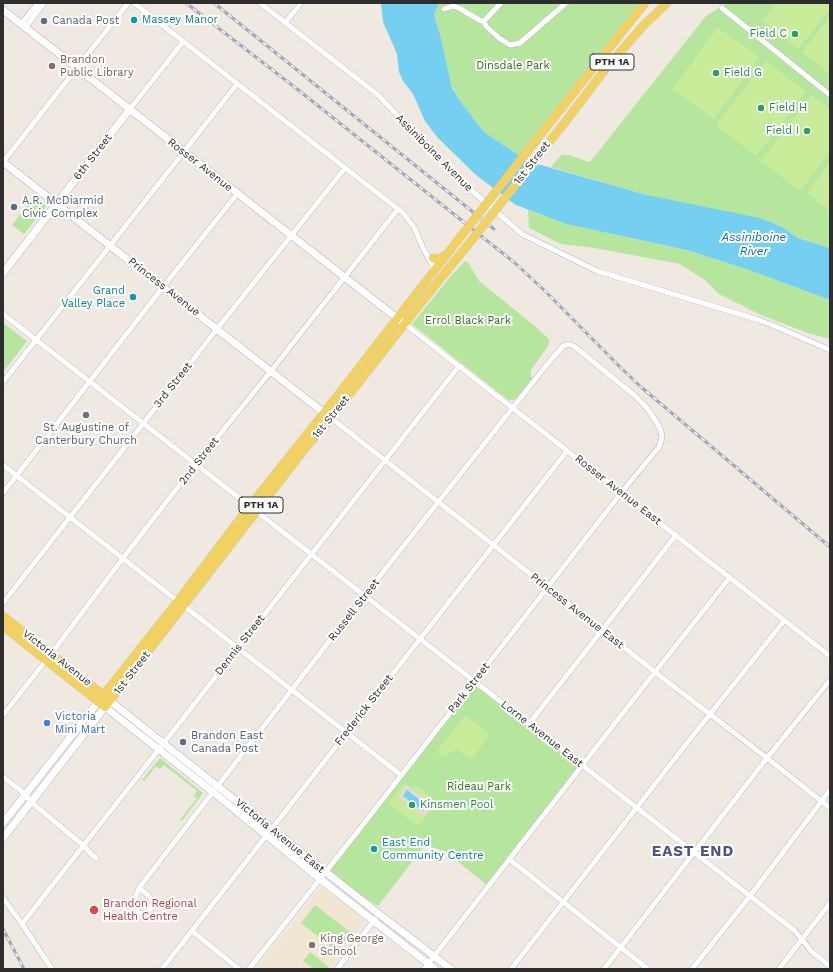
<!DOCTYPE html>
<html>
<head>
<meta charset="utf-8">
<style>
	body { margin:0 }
	#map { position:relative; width:833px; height:972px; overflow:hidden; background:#efe9e1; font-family:"Work Sans",sans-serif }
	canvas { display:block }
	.frame { position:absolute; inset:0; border:4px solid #2e2e2e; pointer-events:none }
</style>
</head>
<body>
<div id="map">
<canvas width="833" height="972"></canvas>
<div class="frame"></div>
</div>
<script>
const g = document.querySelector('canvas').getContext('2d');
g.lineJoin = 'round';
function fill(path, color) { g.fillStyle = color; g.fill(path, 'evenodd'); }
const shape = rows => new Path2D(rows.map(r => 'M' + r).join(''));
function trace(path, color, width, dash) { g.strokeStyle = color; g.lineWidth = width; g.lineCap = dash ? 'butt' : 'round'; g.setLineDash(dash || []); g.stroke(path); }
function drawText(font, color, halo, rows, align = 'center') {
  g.font = font + ' "Work Sans",sans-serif'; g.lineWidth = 4; g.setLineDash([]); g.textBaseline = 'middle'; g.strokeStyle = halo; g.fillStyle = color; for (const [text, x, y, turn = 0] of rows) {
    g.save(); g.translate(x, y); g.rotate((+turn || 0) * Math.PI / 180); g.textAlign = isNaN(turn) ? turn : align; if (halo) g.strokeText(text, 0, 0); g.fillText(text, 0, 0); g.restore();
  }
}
const education = shape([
	[323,886,366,921,329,969,257,969]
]);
const green = shape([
	[439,3,643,3,521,157,484,132,463,105,452,87,441,38,434,15],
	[727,3,830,3,830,248,798,238,782,227,647,195,551,167,561,155,568,155,590,162,706,16],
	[34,195,47,205,24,234,12,225],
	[528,210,566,224,687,250,749,270,830,300,830,339,808,333,761,315,719,294,705,280,680,264,595,248,561,244,529,228],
	[465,261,468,262,479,281,536,327,549,339,549,343,548,346,531,370,531,375,532,378,517,398,513,400,508,400,412,324,451,276],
	[3,323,27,341,3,372],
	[475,682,582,766,488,886,446,852,425,845,378,906,325,872],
	[160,758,203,793,182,821,180,820,197,798,194,796,197,791,164,765,160,769,156,766,144,781,142,780],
	[315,905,351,933,337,951,301,923],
	[310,952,329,967,327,969,314,969,303,961]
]);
const pitch = shape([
	[777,3,830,3,830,9,798,49,763,20],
	[830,16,830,74,802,52],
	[717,27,759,57,714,119,673,89],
	[766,61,806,92,756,156,716,125],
	[812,95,830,109,830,152,800,191,761,161],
	[830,162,830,211,807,193],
	[465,715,490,735,471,760,458,749,453,751,445,756,443,756,438,752,438,750],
	[404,783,411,789,415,785,437,802,418,826,388,803]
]);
const plaza = shape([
	[407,785,433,806,425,817,398,797],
	[407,790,427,806,423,811,403,796]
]);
const water = shape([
	[381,3,439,3,434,15,441,38,452,88,463,105,484,132,527,161,647,195,760,218,782,227,798,238,830,248,830,300,749,270,687,250,566,224,516,205,476,175,437,137,425,121,413,94,403,81,399,72,397,54,383,22],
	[407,790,427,806,423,811,403,796]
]);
const street = shape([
	[134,3,403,213,414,227,423,248,433,266,433,272],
	[260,3,378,95,456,177,522,234,597,271,756,319,777,327,830,350],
	[501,3,484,21,486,26,499,38,510,45,520,43,566,3],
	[722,8,732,16,830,95],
	[444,9,453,6,459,8,481,21,484,21],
	[285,23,301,3],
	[21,24,38,3],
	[25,28,44,3],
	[130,109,183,42],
	[3,162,128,3],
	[3,314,795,931,812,952,830,966],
	[405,324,830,656],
	[3,382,237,84],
	[331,418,602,630,655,672,767,758,830,808],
	[3,465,401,775],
	[3,493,163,287,237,194],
	[3,603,217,329,345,168],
	[3,715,51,654,123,558,195,465,271,371,398,209],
	[529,724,676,535],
	[3,777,25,794,31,802,84,846,91,854,96,858],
	[509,859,648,969],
	[139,888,364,596,545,367,563,346,569,344,575,347,634,395,647,408,656,421,661,431,662,438,659,447,621,493,358,831,249,969],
	[139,888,149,896,152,902,151,909,146,913,142,914,138,913,135,908,134,905,135,898,139,888],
	[3,898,22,924,52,969],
	[22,924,459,366],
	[192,931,239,969],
	[162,969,567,451],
	[337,969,375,919],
	[424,969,633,700,730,577],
	[511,969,687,743,784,621],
	[604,969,767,758,830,680],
	[692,969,750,896,830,790],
	[779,969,830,903]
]);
const secondary = shape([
	[3,10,402,322],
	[3,162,328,416],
	[3,273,130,109],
	[110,701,379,914,451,969],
	[3,823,98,702],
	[3,838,105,707,213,792,320,879,435,969]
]);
const primary = shape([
	[552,120,645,3],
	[562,126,607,67,644,25,667,3],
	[433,258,439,259,446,255],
	[3,616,107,698],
	[3,626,105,707,307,446,331,418,420,304,467,246],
	[98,702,178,601,249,507,324,413,458,240]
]);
const rail = shape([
	[186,3,297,89,515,263,548,294,620,367,641,387,830,547],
	[214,3,494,229],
	[3,929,24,969]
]);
const primaryBridge = shape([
	[458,240,552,120],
	[467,246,562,126]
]);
const markers = [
	[134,20,4,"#0f9aa8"],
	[44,21,4,"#5c6f8a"],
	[795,34,4,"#2e9e5b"],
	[52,66,4,"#8d6e63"],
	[716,73,4,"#2e9e5b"],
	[761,108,4,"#2e9e5b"],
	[807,131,4,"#2e9e5b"],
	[14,207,4,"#5c6f8a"],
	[133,297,4,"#0f9aa8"],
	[86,415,4,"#6b7280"],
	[47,723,4,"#3f7fe0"],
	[183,742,4,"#5c6f8a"],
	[412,805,4,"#2e9e5b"],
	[374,849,4,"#0f9aa8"],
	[94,910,5,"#e0444e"],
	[312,945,4,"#8d6e63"]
];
const shields = [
	[612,62,44],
	[261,505,44]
];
const shieldNames = [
	["PTH 1A",612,62],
	["PTH 1A",261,505]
];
const cultureNames = [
	["Massey Manor",142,20],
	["Grand",125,291,"right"],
	["Valley Place",125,304,"right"],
	["East End",382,843],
	["Community Centre",382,856]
];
const serviceNames = [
	["Canada Post",52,21],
	["A.R. McDiarmid",22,201],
	["Civic Complex",22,214],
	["Brandon East",191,736],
	["Canada Post",191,749]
];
const leisureNames = [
	["Field C",787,34,"right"],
	["Field G",724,73],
	["Field H",769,108],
	["Field I",799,131,"right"],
	["Kinsmen Pool",420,805]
];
const educationNames = [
	["Brandon",60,60],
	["Public Library",60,73],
	["King George",320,939],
	["School",320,952]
];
const parkNames = [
	["Dinsdale Park",513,66],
	["Errol Black Park",468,321],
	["Rideau Park",479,787]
];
const streetNames = [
	["Assiniboine Avenue",434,153,45],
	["6th Street",93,157,-52],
	["1st Street",532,163,-52],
	["Rosser Avenue",200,165,38],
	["Princess Avenue",164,287,38],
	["3rd Street",173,385,-52],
	["1st Street",331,417,-51],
	["2nd Street",199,461,-52],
	["Rosser Avenue East",618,490,38],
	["Russell Street",354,610,-52],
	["Princess Avenue East",577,611,38],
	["Dennis Street",240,645,-52],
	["Victoria Avenue",57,658,38],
	["1st Street",132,673,-52],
	["Park Street",469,688,-52],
	["Frederick Street",364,710,-52],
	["Lorne Avenue East",542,734,38],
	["Victoria Avenue East",280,836,39]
];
const worshipNames = [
	["St. Augustine of",86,428],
	["Canterbury Church",86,441]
];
const shopNames = [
	["Victoria",55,717],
	["Mini Mart",55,730]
];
const healthNames = [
	["Brandon Regional",103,904],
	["Health Centre",103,917]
];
const waterNames = [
	["Assiniboine",754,237],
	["River",754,251]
];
const districtNames = [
	["EAST END",693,852]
];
fill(education, '#f0e6d1');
fill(green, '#b6e59e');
fill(pitch, '#c9ec9a');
fill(plaza, '#dfdcd8');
fill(water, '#75cff0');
trace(street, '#b4b7c1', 6);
trace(secondary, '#b4b7c1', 8);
trace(primary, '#c9c9c9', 9);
trace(street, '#fff', 5);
trace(secondary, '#fff', 7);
trace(primary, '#f2d163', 8);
trace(rail, '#a3a6b8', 3);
trace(rail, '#fff', 1.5, [4.5]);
trace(primaryBridge, '#c9c9c9', 9, []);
trace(primaryBridge, '#f2d163', 8);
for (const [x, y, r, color] of markers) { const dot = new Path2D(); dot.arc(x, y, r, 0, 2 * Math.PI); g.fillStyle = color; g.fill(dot); trace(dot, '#fff', 1.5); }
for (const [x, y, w] of shields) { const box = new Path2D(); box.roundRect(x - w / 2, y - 8, w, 16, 3); g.fillStyle = '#fff'; g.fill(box); trace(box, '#2e2e2e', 1); }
drawText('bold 10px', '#2e2e2e', null, shieldNames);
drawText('11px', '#0d838f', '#fff', cultureNames, 'left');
drawText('11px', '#4e5e75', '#fff', serviceNames, 'left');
drawText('11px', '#27864d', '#fff', leisureNames, 'left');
drawText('11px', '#785e54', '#fff', educationNames, 'left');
drawText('11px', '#2c6e1b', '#fff', parkNames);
drawText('11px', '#2e2e2e', '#fff', streetNames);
drawText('11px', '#5b616d', '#fff', worshipNames);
drawText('11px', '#366cbe', '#fff', shopNames, 'left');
drawText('11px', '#be3a42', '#fff', healthNames, 'left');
drawText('italic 12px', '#0d6fa3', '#fff', waterNames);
g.letterSpacing = '1px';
drawText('bold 15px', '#4d5680', '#fff', districtNames);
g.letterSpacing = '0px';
</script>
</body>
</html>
